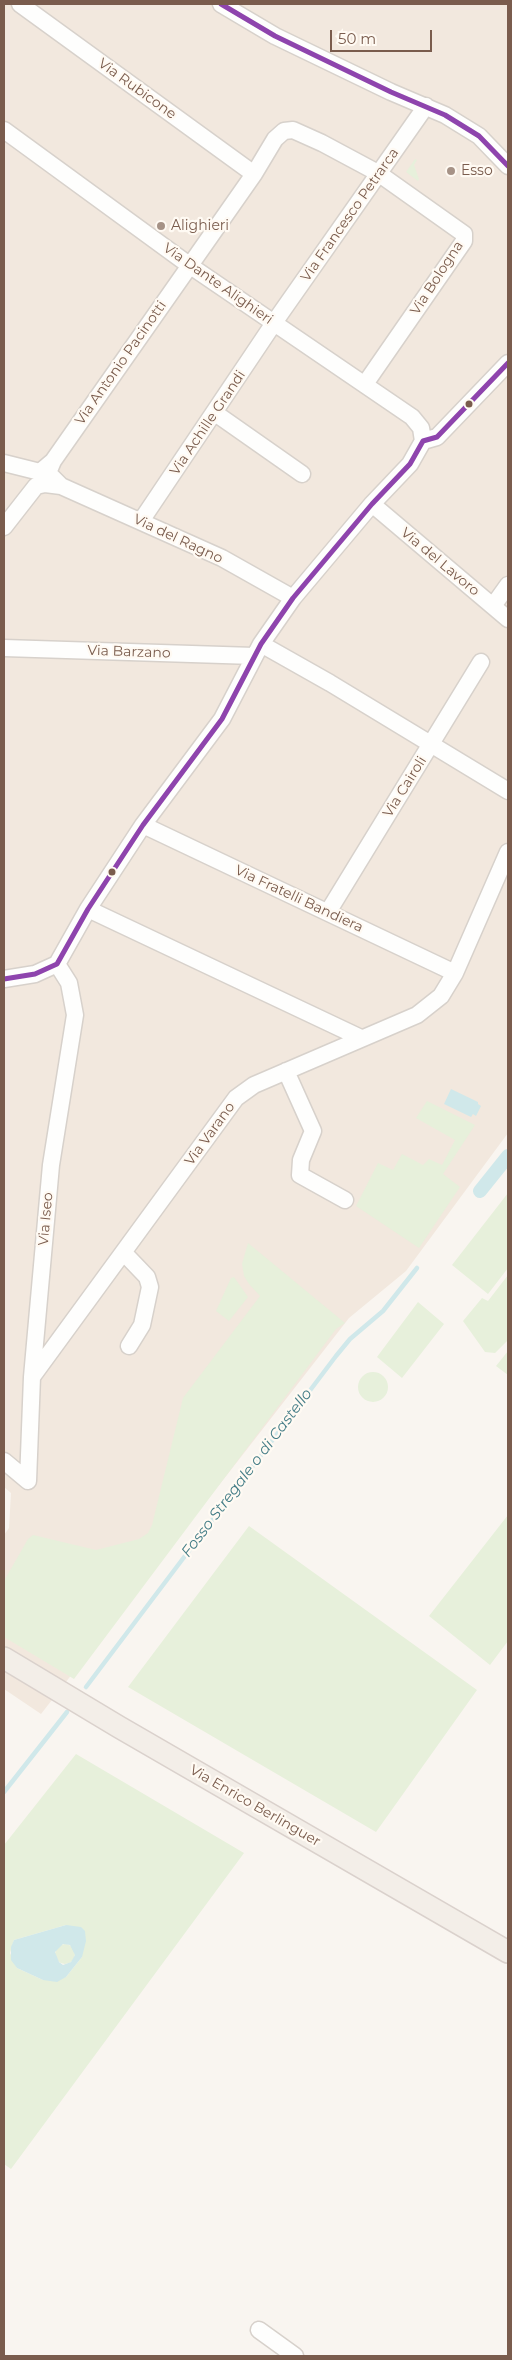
<!DOCTYPE html>
<html>
<head>
<meta charset="utf-8">
<style>
	body { margin:0 }
	#map { position:relative; width:512px; height:2360px; overflow:hidden; background:#f9f5f0; font-family:Montserrat,sans-serif }
	canvas { display:block }
	.frame { position:absolute; inset:0; border:5px solid #7a5c4d; pointer-events:none }
	.scale { position:absolute; left:330px; top:30px; width:102px; height:22px; box-sizing:border-box; border:2px solid #7a5c4d; border-top:0; padding-left:6px; font-size:15px; line-height:18px; white-space:nowrap; color:#7a5c4d; -webkit-text-stroke:4px #fffaf3; paint-order:stroke }
</style>
</head>
<body>
<div id="map">
<canvas width="512" height="2360"></canvas>
<div class="frame"></div>
<div class="scale">50 m</div>
</div>
<script>
const g = document.querySelector('canvas').getContext('2d');
g.lineJoin = 'round';
function fill(path, color) { g.fillStyle = color; g.fill(path, 'evenodd'); }
const shape = rows => new Path2D(rows.map(r => 'M' + r).join(''));
function trace(path, color, width, dash) { g.strokeStyle = color; g.lineWidth = width; g.lineCap = dash ? 'butt' : 'round'; g.setLineDash(dash || []); g.stroke(path); }
function drawText(font, color, halo, rows, align = 'center') {
  g.font = font + ' Montserrat,sans-serif'; g.lineWidth = 4.5; g.setLineDash([]); g.textBaseline = 'middle'; g.strokeStyle = halo; g.fillStyle = color; for (const [text, x, y, turn = 0] of rows) {
    g.save(); g.translate(x, y); g.rotate((+turn || 0) * Math.PI / 180); g.textAlign = isNaN(turn) ? turn : align; if (halo) g.strokeText(text, 0, 0); g.fillText(text, 0, 0); g.restore();
  }
}
const residential = shape([
	[4,4,508,4,508,1133,406,1271,349,1318,41,1714,4,1689,4,1535,9,1528,11,1493,4,1487]
]);
const green = shape([
	[415,159,417,160,414,165,419,179,418,181,406,172],
	[427,1101,475,1125,443,1174,460,1187,419,1248,356,1206,378,1163,393,1170,402,1154,423,1165,429,1159,442,1165,455,1140,416,1118],
	[508,1193,508,1268,488,1294,452,1265],
	[248,1243,345,1323,336,1329,74,1679,4,1637,4,1581,28,1539,33,1535,96,1550,139,1539,148,1533,152,1525,183,1398,260,1296,249,1284,244,1276,242,1264],
	[508,1275,508,1340,495,1353,485,1352,463,1321,482,1298,488,1301],
	[234,1277,248,1297,229,1321,216,1311,231,1278],
	[418,1302,444,1324,402,1378,377,1357],
	[508,1351,508,1375,496,1366],
	'358 1387a15 15 0 1 1 30 0a15 15 0 1 1-30 0Z',
	[508,1515,508,1641,490,1665,429,1616],
	[249,1526,477,1690,376,1832,128,1687],
	[76,1754,244,1853,11,2169,4,2164,4,1845],
	[66,1925,82,1957,66,1977,43,1980,17,1968,10,1953,14,1940],
	'55 1954a10 10 0 1 1 20 0a10 10 0 1 1-20 0Z'
]);
const water = shape([
	[451,1089,478,1102,478,1104,481,1106,476,1116,473,1114,471,1117,444,1104],
	[66,1925,81,1927,85,1931,86,1941,82,1957,66,1977,57,1982,43,1980,17,1968,11,1960,11,1947,14,1940],
	[63,1944,70,1945,75,1955,71,1962,63,1965,59,1962,55,1952]
]);
const stream = shape([
	[86,1687,336,1356,350,1339,383,1311,417,1268],
	[4,1792,67,1712]
]);
const canal = shape([
	[480,1191,508,1156]
]);
const minor = shape([
	[20,4,254,174],
	[221,4,275,36,391,92,445,115,479,136,508,166],
	[4,130,189,265,412,417,421,428,423,441],
	[215,413,302,474],
	[53,461,48,473,61,486,222,558,293,598],
	[4,463,40,472,53,461,254,174,275,139,284,131,293,130,322,143,378,173,464,234,464,241,365,384],
	[372,504,508,619],
	[141,521,278,317,426,106],
	[4,527,36,486,45,484,61,486],
	[493,606,508,585],
	[261,644,330,683,508,791],
	[4,648,254,656],
	[143,825,455,973],
	[88,909,361,1038],
	[328,912,481,662],
	[4,979,35,974,57,964,88,909,143,825,222,719,261,644,293,598,372,504,410,464,423,441,437,437,508,363],
	[286,1071,313,1131,301,1160,300,1175,345,1200],
	[124,1253,147,1277,150,1287,142,1325,129,1346],
	[32,1377,236,1098,254,1085,417,1015,441,996,455,973,508,852],
	[4,1461,28,1481],
	[28,1481,32,1377,51,1165,75,1015,69,983,57,964],
	[259,2330,295,2356]
]);
const major = shape([
	[4,1658,119,1727,508,1952]
]);
const bus1 = shape([
	[221,4,275,36,391,92,445,115,479,136,508,166],
	[4,979,35,974,57,964,88,909,143,825,222,719,261,644,293,598,372,504,410,464,423,441,437,437,508,363]
]);
const markers = [
	[451,171,5,"#a69286"],
	[161,226,5,"#a69286"],
	[469,404,4.5,"#7a5c4d"],
	[112,872,4.5,"#7a5c4d"]
];
const streetNames = [
	["Via Rubicone",137,89,36],
	["Via Francesco Petrarca",350,215,-55],
	["Via Bologna",437,278,-57],
	["Via Dante Alighieri",218,284,35],
	["Via Antonio Pacinotti",121,363,-55],
	["Via Achille Grandi",208,423,-56],
	["Via del Ragno",178,539,25],
	["Via del Lavoro",440,562,40],
	["Via Barzano",129,652,2],
	["Via Cairoli",405,787,-58],
	["Via Fratelli Bandiera",299,899,25],
	["Via Varano",210,1134,-54],
	["Via Iseo",46,1219,-85],
	["Via Enrico Berlinguer",255,1806,30]
];
const poiNames = [
	["Esso",461,171],
	["Alighieri",171,226]
];
const waterNames = [
	["Fosso Stregale o di Castello",247,1473,-53]
];
fill(residential, '#f2e8de');
fill(green, '#e7f0db');
fill(water, '#d0e8ea');
trace(stream, '#d0e8ea', 4.5);
trace(canal, '#d0e8ea', 14);
trace(minor, '#d7d1cb', 19);
trace(major, '#dad1cc', 24);
trace(minor, '#fefefd', 16);
trace(major, '#f3eee8', 21);
trace(bus1, '#8e44ad', 5);
for (const [x, y, r, color] of markers) { const dot = new Path2D(); dot.arc(x, y, r, 0, 2 * Math.PI); g.fillStyle = color; g.fill(dot); trace(dot, '#fffaf3', 2); }
drawText('14px', '#7a5c4d', '#fffaf3', streetNames);
drawText('14px', '#7a5c4d', '#fffaf3', poiNames, 'left');
drawText('italic 15px', '#437c86', '#fffaf3', waterNames);
</script>
</body>
</html>
